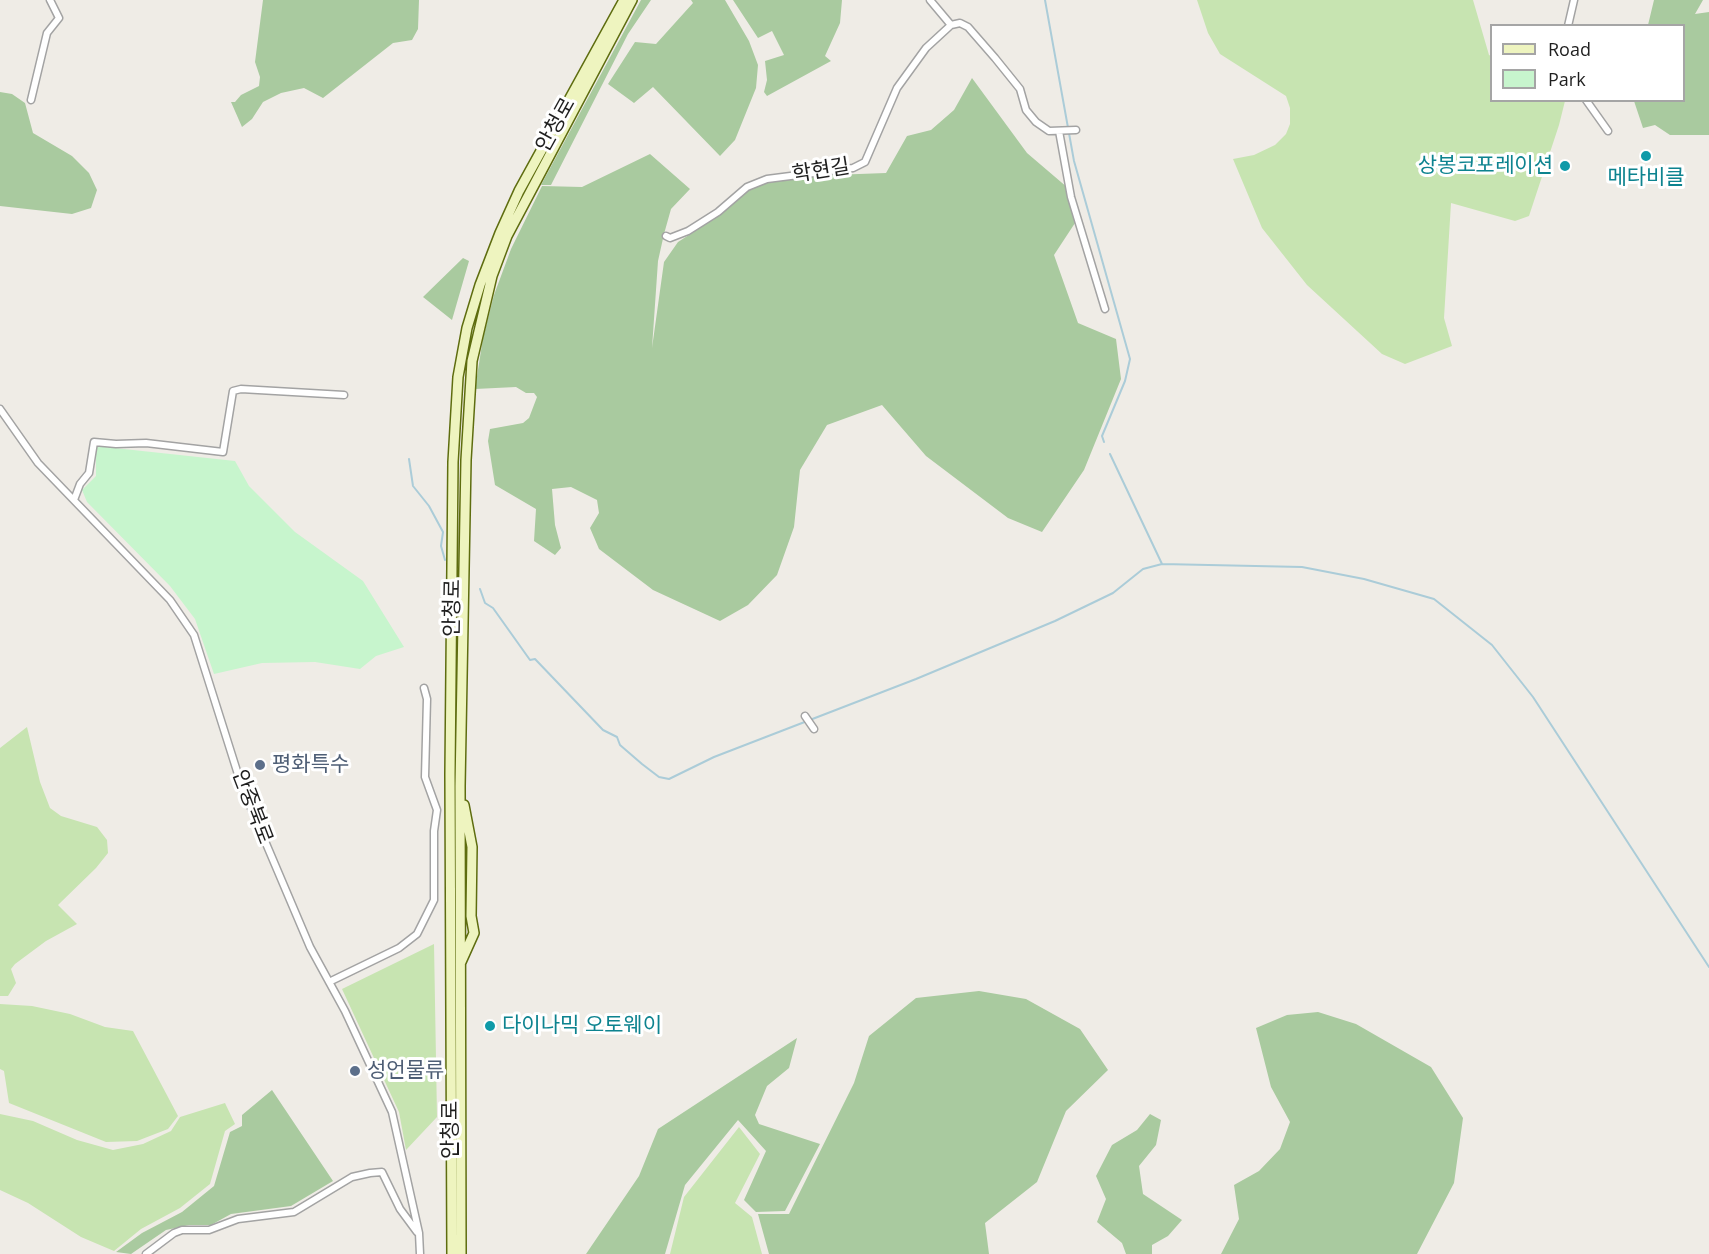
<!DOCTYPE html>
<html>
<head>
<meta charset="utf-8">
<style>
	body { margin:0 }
	#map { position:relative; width:1709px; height:1254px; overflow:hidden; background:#efece6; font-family:"Open Sans",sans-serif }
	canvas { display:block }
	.legend { position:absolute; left:1490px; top:24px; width:195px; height:78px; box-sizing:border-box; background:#fff; border:2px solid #a5a5a5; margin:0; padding:8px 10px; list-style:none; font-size:18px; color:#1f1f1f }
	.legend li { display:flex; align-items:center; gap:12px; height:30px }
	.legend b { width:30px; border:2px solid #a5a5a5 }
</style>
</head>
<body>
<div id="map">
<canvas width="1709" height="1254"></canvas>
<ul class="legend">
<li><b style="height:8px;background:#eef4bf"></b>Road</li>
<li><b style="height:16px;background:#c7f5cd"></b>Park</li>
</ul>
</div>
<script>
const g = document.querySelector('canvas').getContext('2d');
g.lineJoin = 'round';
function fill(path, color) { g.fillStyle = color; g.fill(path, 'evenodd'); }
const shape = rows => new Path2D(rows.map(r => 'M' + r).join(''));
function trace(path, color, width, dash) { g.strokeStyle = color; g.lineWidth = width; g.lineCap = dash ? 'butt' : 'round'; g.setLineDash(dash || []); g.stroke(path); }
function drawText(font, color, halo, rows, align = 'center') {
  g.font = font + ' "Open Sans","Noto Sans KR",sans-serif'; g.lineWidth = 6; g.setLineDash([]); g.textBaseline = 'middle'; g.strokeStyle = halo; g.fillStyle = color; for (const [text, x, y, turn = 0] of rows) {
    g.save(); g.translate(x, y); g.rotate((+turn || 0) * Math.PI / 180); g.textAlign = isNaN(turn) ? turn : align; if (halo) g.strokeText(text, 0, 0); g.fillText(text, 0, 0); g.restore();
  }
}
const grass = shape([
	[1197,0,1473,0,1489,55,1491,56,1492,100,1565,101,1559,125,1529,216,1515,221,1451,203,1444,318,1452,346,1405,364,1382,354,1307,285,1262,228,1233,159,1254,155,1275,145,1286,134,1290,124,1290,108,1286,96,1220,54,1208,33],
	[27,727,40,782,50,808,61,816,97,827,107,840,108,853,96,868,58,905,77,924,46,941,15,964,11,969,16,983,8,996,0,996,0,748],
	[434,944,437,1117,406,1150,399,1112,342,989],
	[0,1004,32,1006,70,1014,105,1027,133,1031,178,1116,168,1129,137,1141,106,1142,9,1103,4,1071,0,1069],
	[225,1103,235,1124,225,1131,210,1184,180,1208,141,1229,114,1251,81,1237,28,1203,0,1190,0,1114,33,1121,77,1140,113,1150,143,1144,171,1131,180,1117],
	[739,1127,760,1154,735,1203,752,1217,762,1254,670,1254,684,1197]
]);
const forest = shape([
	[263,0,419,0,418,29,412,40,393,43,323,98,304,88,281,93,263,102,252,119,242,127,231,102,235,102,241,95,259,86,260,77,255,62],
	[641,0,651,0,628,34,551,185,541,185],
	[691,0,725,0,749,41,758,65,756,88,735,140,720,156,653,87,634,103,608,84,635,42,656,44,693,3],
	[733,0,842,0,840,23,825,56,831,61,767,96,764,92,767,80,765,61,784,55,772,31,758,38],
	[1654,0,1703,0,1695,14,1709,12,1709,135,1670,135,1655,125,1643,128,1634,101,1684,100,1684,26,1648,25],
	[972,78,1027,153,1068,188,1075,223,1054,255,1078,323,1116,339,1121,379,1084,470,1042,532,1008,518,926,456,882,405,827,425,800,470,794,527,777,575,748,605,720,621,653,590,599,549,590,528,599,513,597,500,571,487,552,489,555,525,561,548,555,555,534,541,536,509,495,485,488,441,490,429,523,423,529,418,537,397,534,393,526,393,516,387,475,389,483,338,494,295,511,249,542,186,582,187,650,154,690,189,671,209,664,234,658,261,652,348,664,262,678,242,720,215,749,189,767,183,805,176,886,173,907,136,931,130,954,110],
	[0,92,12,94,25,103,33,133,72,156,89,173,97,190,91,208,72,214,0,206],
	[463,258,469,261,452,320,423,297],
	[979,991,1026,999,1080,1029,1108,1070,1066,1111,1037,1182,985,1223,989,1254,769,1254,758,1214,789,1214,854,1083,869,1036,916,998],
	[1318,1012,1356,1024,1431,1067,1463,1118,1454,1183,1417,1254,1221,1254,1239,1219,1234,1185,1259,1171,1280,1149,1290,1122,1271,1087,1256,1028,1287,1015],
	[797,1038,789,1068,767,1086,755,1115,759,1124,820,1144,785,1211,756,1212,744,1200,766,1151,738,1120,685,1185,665,1254,586,1254,639,1176,658,1129],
	[272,1090,333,1181,291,1206,231,1214,211,1225,189,1225,166,1230,131,1254,116,1252,142,1233,182,1212,214,1186,230,1132,242,1126,242,1115],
	[1150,1114,1161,1120,1156,1145,1139,1166,1143,1194,1182,1220,1168,1236,1152,1245,1152,1254,1126,1254,1122,1243,1097,1222,1106,1199,1096,1176,1112,1145,1137,1130]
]);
const park = shape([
	[96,446,235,461,249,486,295,532,363,581,404,647,376,656,360,669,315,662,262,663,214,674,195,619,170,586,87,502,82,490,96,476]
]);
const stream = shape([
	[1045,0,1074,161,1130,359,1125,381,1102,436,1104,442],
	[1110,454,1162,564,1302,567,1364,579,1434,599,1492,645,1533,697,1709,967],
	[409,459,413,486,429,506,443,532,441,546,445,560],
	[480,589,485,603,493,608,530,660,535,659,603,730,617,737,620,745,642,764,659,777,669,779,714,757,916,679,1055,621,1113,593,1143,569,1162,564]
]);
const street = shape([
	[930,0,951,25,960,23,968,27,995,58,1020,89,1026,110,1036,122,1049,131,1076,130],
	[1568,26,1574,0],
	[31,100,47,33,59,18,50,0],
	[1586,100,1608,131],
	[1059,131,1071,197,1105,309],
	[666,236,670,238,688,231,718,212,747,187,767,179,853,168,865,162,897,88,926,48,951,25],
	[0,409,38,463,170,600,194,635,242,787,310,947,345,1011,392,1112,419,1233,420,1254],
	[74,500,80,484,89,473,94,442,116,444,146,443,223,452,233,391,241,389,344,395],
	[805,716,814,729],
	[329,982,399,948,417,934,434,900,434,831,437,810,425,777,427,699,424,688],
	[146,1254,174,1233,182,1230,209,1230,238,1219,294,1212,352,1177,370,1173,382,1172,400,1209,417,1232]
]);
const secondary = shape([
	[461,962,474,933,471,916,472,847,464,805],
	[452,1254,450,774,453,462,458,377,467,328,480,285,500,233,519,191,624,0],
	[461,1254,460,786,466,460,472,361,492,276,507,236,632,0]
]);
const markers = [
	[1646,156,6,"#0f9aa8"],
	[1565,166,6,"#0f9aa8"],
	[260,765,6,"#5c6f8a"],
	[490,1026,6,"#0f9aa8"],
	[355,1071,6,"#5c6f8a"]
];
const streetNames = [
	["안청로",556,125,-61],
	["학현길",821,171,-9],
	["안청로",453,608,-89],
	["안중북로",252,807,69],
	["안청로",451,1130,-90]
];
const cultureNames = [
	["상봉코포레이션",1553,166],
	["메타비클",1646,178,"center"],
	["다이나믹 오토웨이",502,1026,"left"]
];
const serviceNames = [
	["평화특수",272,765],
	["성언물류",367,1071]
];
fill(grass, '#c7e4b1');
fill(forest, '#a9ca9f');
fill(park, '#c7f5cd');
trace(stream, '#abccd8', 2);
trace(street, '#a3a3a3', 9);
trace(secondary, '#5e6d0f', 12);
trace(street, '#fff', 6);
trace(secondary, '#eef4bf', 9);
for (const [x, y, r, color] of markers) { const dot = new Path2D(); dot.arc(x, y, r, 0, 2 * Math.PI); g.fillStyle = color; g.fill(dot); trace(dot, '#fff', 2); }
drawText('21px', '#1f1f1f', '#fff', streetNames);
drawText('21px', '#0d838f', '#fff', cultureNames, 'right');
drawText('21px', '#4e5e75', '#fff', serviceNames, 'left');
</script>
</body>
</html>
